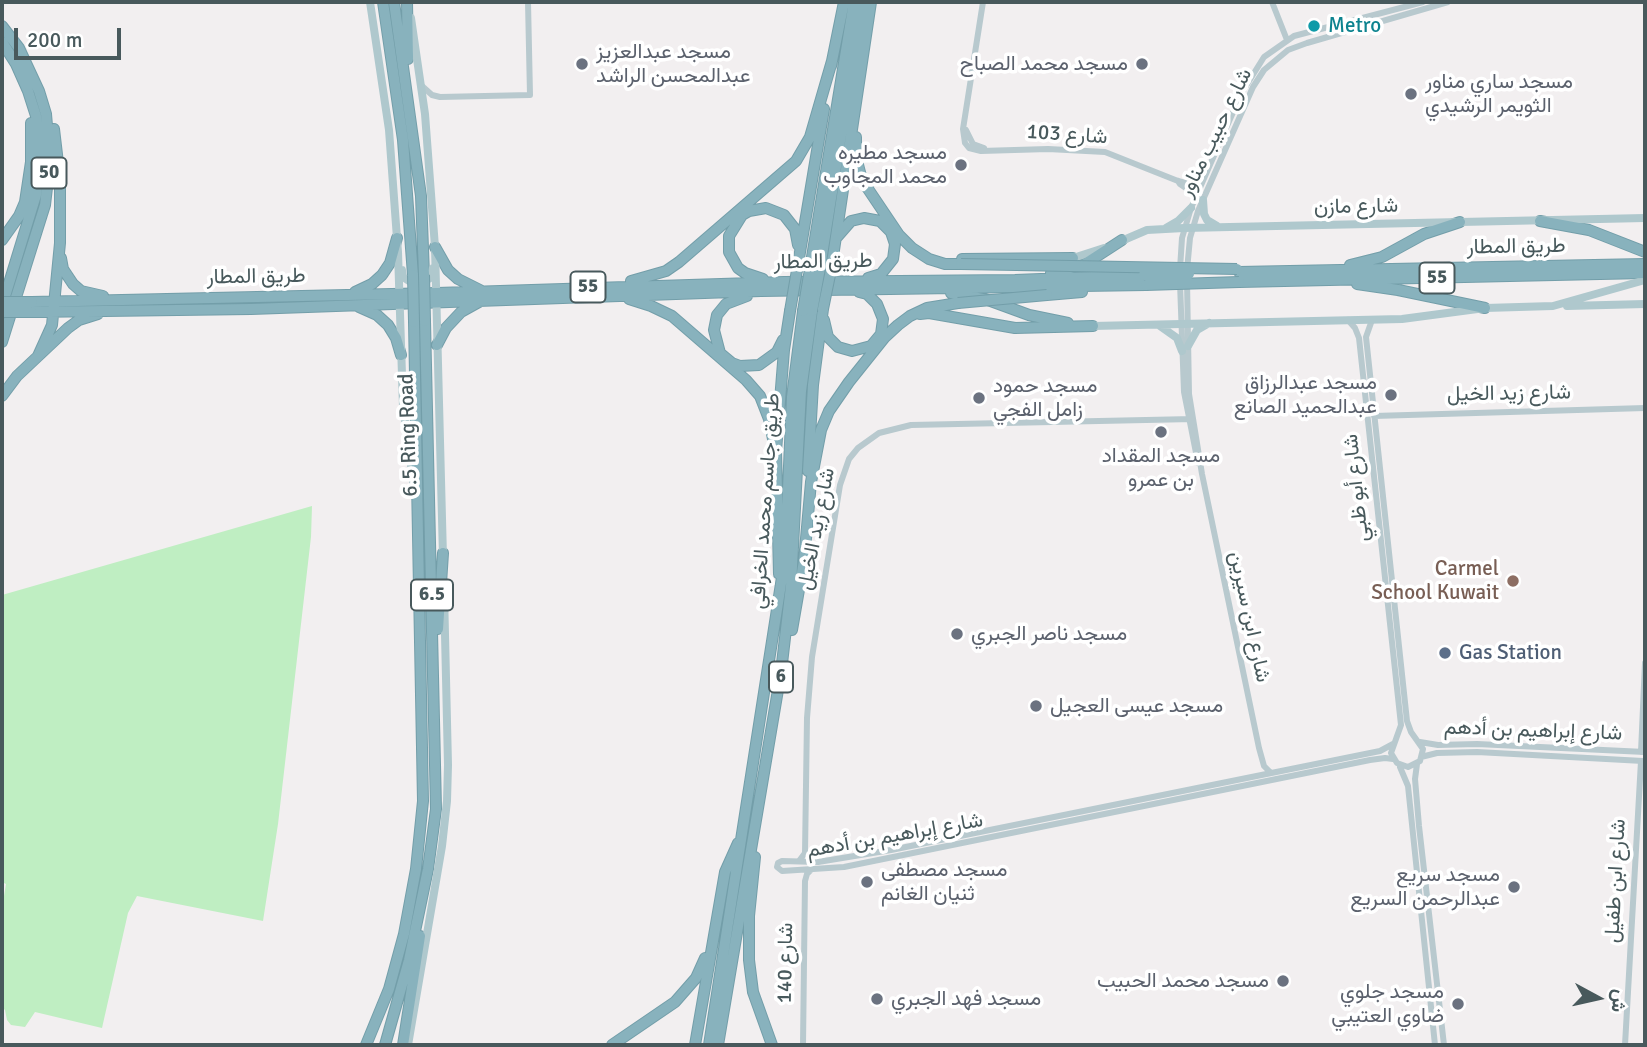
<!DOCTYPE html>
<html>
<head>
<meta charset="utf-8">
<style>
	body { margin:0 }
	#map { position:relative; width:1647px; height:1047px; overflow:hidden; background:#f2eff0; font-family:Signika,Vazirmatn,sans-serif }
	canvas { display:block }
	.frame { position:absolute; inset:0; border:4px solid #48595c; pointer-events:none }
	.north { position:absolute; left:1563px; top:963px; width:70px; height:70px; -webkit-text-stroke:5px #fff; paint-order:stroke; rotate:98deg; font-size:19px; font-weight:700; line-height:28px; text-align:center; color:#48595c }
	.north::after { content:''; display:block; margin:auto; width:24px; height:32px; background:#48595c; clip-path:polygon(50% 0,100% 100%,50% 72%,0 100%) }
	.scale { position:absolute; left:14px; top:28px; width:107px; height:32px; box-sizing:border-box; border:4px solid #48595c; border-top:0; padding-left:9px; font-size:21px; line-height:24px; white-space:nowrap; color:#48595c; -webkit-text-stroke:5px #fff; paint-order:stroke }
</style>
</head>
<body>
<div id="map">
<canvas width="1647" height="1047"></canvas>
<div class="frame"></div>
<div class="north">ش</div>
<div class="scale">200 m</div>
</div>
<script>
const g = document.querySelector('canvas').getContext('2d');
g.lineJoin = 'round';
function fill(path, color) { g.fillStyle = color; g.fill(path, 'evenodd'); }
const shape = rows => new Path2D(rows.map(r => 'M' + r).join(''));
function trace(path, color, width, dash) { g.strokeStyle = color; g.lineWidth = width; g.lineCap = dash ? 'butt' : 'round'; g.setLineDash(dash || []); g.stroke(path); }
function drawText(font, color, halo, rows, align = 'center') {
  g.font = font + ' Signika,Vazirmatn,sans-serif'; g.lineWidth = 7; g.setLineDash([]); g.textBaseline = 'middle'; g.strokeStyle = halo; g.fillStyle = color; for (const [text, x, y, turn = 0] of rows) {
    g.save(); g.translate(x, y); g.rotate((+turn || 0) * Math.PI / 180); g.textAlign = isNaN(turn) ? turn : align; if (halo) g.strokeText(text, 0, 0); g.fillText(text, 0, 0); g.restore();
  }
}
const green = shape([
	[312,506,311,537,278,824,263,921,137,896,128,913,102,1028,35,1012,25,1027,11,1025,7,1020,5,1010,2,1007,2,908,6,884,2,882,2,595]
]);
const secondary = shape([
	[983,2,963,129,965,143,969,148,981,151,1048,149,1105,152,1178,181,1200,187],
	[1272,2,1287,40],
	[422,86,432,95,440,97,530,95,528,2],
	[966,130,973,144,984,148],
	[1178,181,1180,184,1196,195],
	[1180,269,1182,238,1191,208,1241,94,1264,57,1294,36,1423,2],
	[1187,270,1190,238,1198,211,1253,87,1264,70,1288,50,1307,43,1448,2],
	[1187,281,1189,394,1202,474,1259,748,1264,766,1271,773],
	[1180,283,1184,392,1198,463],
	[1348,320,1355,328,1359,338,1401,725,1391,753,1397,763,1408,767,1420,761,1423,749,1411,732,1407,721,1366,337,1372,320],
	[1374,416,1645,408],
	[1420,742,1438,745,1477,744,1645,752],
	[1393,744,1380,751,891,850,818,862,782,861,778,863,777,867,782,871,844,867,1370,760,1385,758,1393,759],
	[1641,752,1645,663],
	[1421,757,1437,753,1477,752,1643,761],
	[1417,764,1415,779,1419,826,1444,1045],
	[1400,767,1408,786,1435,1045],
	[799,861,805,853,807,718,812,657,840,485,849,459,858,448,879,433,911,425,1193,419],
	[803,1045,805,881,807,874,812,869],
	[1625,1045,1641,761]
]);
const primary = shape([
	[370,2,389,130,398,252,403,406,414,488],
	[411,18,425,114,435,247,443,557],
	[1203,200,1204,214,1207,220,1217,226],
	[1166,228,1178,221,1191,208],
	[1119,242,1147,230,1184,228,1645,218],
	[1073,258,1104,248],
	[402,270,403,277,409,281,429,279,433,268],
	[1567,306,1645,304],
	[1093,326,1402,319,1485,308,1553,306,1645,280],
	[1160,326,1177,338,1182,351],
	[1188,346,1197,330,1209,323],
	[408,1045,442,846,447,801,448,765,444,591]
]);
const highway = shape([
	[383,2,403,140,413,275],
	[394,2,421,196,424,275],
	[407,2,408,59],
	[2,26,19,48,39,91,46,114,50,161,45,205,2,342],
	[2,42,16,64,28,91,36,116,40,155,36,195,2,306],
	[831,66,844,2],
	[856,137,856,157,862,180,899,235,912,248,929,259,945,264,961,264],
	[1540,221,1589,230,1645,252],
	[837,237,851,221,864,218,880,221,891,232,895,244,893,259,881,274,868,278],
	[2,240,19,216,25,202,31,162,31,123],
	[435,247,448,270,458,279,480,290],
	[61,258,63,269,73,284,81,291,103,296],
	[962,259,1073,258],
	[1350,265,1382,257,1424,234,1460,222],
	[820,268,862,2],
	[810,269,854,2],
	[797,270,824,109],
	[831,270,871,2],
	[1239,272,1645,264],
	[1051,273,1085,264,1122,240],
	[763,279,745,273,738,268,729,252,729,236,742,215,749,211,766,208,784,215,795,229,798,245],
	[631,281,666,271,679,262,796,161,810,137,832,61],
	[1239,282,1645,273],
	[1357,284,1398,290,1485,308],
	[355,292,372,284,382,275,390,263,397,238],
	[951,293,988,300,1029,315,1068,323],
	[1047,295,1082,292],
	[747,296,726,304,717,315,714,330,720,353,732,363,740,366,759,365,777,352,783,340],
	[629,299,651,306,672,316,746,380,760,396,769,419,774,444],
	[32,302,437,293,784,282,1015,280,1144,275],
	[359,307,377,315,388,325,396,338,401,355],
	[31,312,251,309,761,291,1146,285],
	[920,314,929,313,1015,328,1093,326],
	[824,320,828,337,838,347,852,351,871,346,881,334,883,319,877,304,867,294,859,292],
	[437,345,446,328,461,312,479,302],
	[38,356,52,325,60,243,60,180,54,129],
	[2,396,17,376,68,328,79,320,98,314],
	[808,471,813,385,823,309],
	[779,574,776,451,784,350,790,311],
	[438,629,443,553],
	[792,630,804,561,811,482,821,430,829,411,849,382,885,337,898,325,910,316,927,308,958,303],
	[755,857,749,916,749,960,753,992,772,1045],
	[366,1045,389,989,404,934,416,869,423,801,414,322],
	[385,1045,409,960,428,869,436,809,425,321],
	[403,1045,420,936],
	[612,1045,675,1002,696,978,705,958],
	[695,1045,725,872,738,843],
	[709,1045,785,558,792,397,803,311],
	[718,1045,781,672,791,586,801,391,812,311]
]);
const highwayBridge = shape([
	[961,264,1237,269],
	[413,275,414,322],
	[424,275,425,321],
	[1144,275,1189,274],
	[1146,285,1239,282],
	[2,302,32,302],
	[958,303,1047,295],
	[823,309,831,270],
	[790,311,797,270],
	[803,311,810,269],
	[812,311,820,268],
	[2,312,31,312]
]);
const markers = [
	[1314,26,7,"#0f9aa8"],
	[582,64,7,"#6b7280"],
	[1142,64,7,"#6b7280"],
	[1411,94,7,"#6b7280"],
	[961,165,7,"#6b7280"],
	[1391,395,7,"#6b7280"],
	[979,398,7,"#6b7280"],
	[1161,432,7,"#6b7280"],
	[1513,581,7,"#8d6e63"],
	[957,634,7,"#6b7280"],
	[1445,653,7,"#5c6f8a"],
	[1036,706,7,"#6b7280"],
	[867,882,7,"#6b7280"],
	[1514,887,7,"#6b7280"],
	[1283,981,7,"#6b7280"],
	[877,999,7,"#6b7280"],
	[1458,1004,7,"#6b7280"]
];
const shields = [
	[49,173,35],
	[1437,278,35],
	[588,287,35],
	[432,595,42],
	[781,677,24]
];
const shieldNames = [
	["50",49,173],
	["55",1437,278],
	["55",588,287],
	["6.5",432,595],
	["6",781,677]
];
const cultureNames = [
	["Metro",1328,26]
];
const worshipNames = [
	["مسجد عبدالعزيز",596,52],
	["عبدالمحسن الراشد",596,76],
	["مسجد محمد الصباح",1128,64,"right"],
	["مسجد ساري مناور",1425,82],
	["الثويمر الرشيدي",1425,106],
	["مسجد مطيره",947,153,"right"],
	["محمد المجاوب",947,177,"right"],
	["مسجد عبدالرزاق",1377,383,"right"],
	["عبدالحميد الصانع",1377,407,"right"],
	["مسجد حمود",993,386],
	["زامل الفجي",993,410],
	["مسجد المقداد",1161,456,"center"],
	["بن عمرو",1161,480,"center"],
	["مسجد ناصر الجبري",971,634],
	["مسجد عيسى العجيل",1050,706],
	["مسجد مصطفى",881,870],
	["ثنيان الغانم",881,894],
	["مسجد سريع",1500,875,"right"],
	["عبدالرحمن السريع",1500,899,"right"],
	["مسجد محمد الحبيب",1269,981,"right"],
	["مسجد جلوي",1444,992,"right"],
	["ضاوي العتيبي",1444,1016,"right"],
	["مسجد فهد الجبري",891,999]
];
const streetNames = [
	["شارع حبيب مناور",1216,133,-64],
	["شارع 103",1067,135,4],
	["شارع مازن",1356,207,-1],
	["طريق المطار",1516,247,-1],
	["طريق المطار",823,262,-1],
	["طريق المطار",256,277,-1],
	["شارع زيد الخيل",1509,394,-1],
	["6.5 Ring Road",409,435,-92],
	["شارع أبو ظبي",1357,488,-96],
	["طريق جاسم محمد الخرافي",766,501,-86],
	["شارع زيد الخيل",817,529,-79],
	["شارع ابن سيرين",1249,617,78],
	["شارع إبراهيم بن أدهم",1533,731,2],
	["شارع إبراهيم بن أدهم",895,836,-10],
	["شارع ابن طفيل",1616,881,-87],
	["شارع 140",786,963,-89]
];
const educationNames = [
	["Carmel",1499,569],
	["School Kuwait",1499,593]
];
const serviceNames = [
	["Gas Station",1459,653]
];
fill(green, '#bfeec2');
trace(highway, '#739ea9', 12);
trace(secondary, '#b8c9ce', 6);
trace(primary, '#afc8cd', 8);
trace(highway, '#88b2bd', 10);
trace(highwayBridge, '#739ea9', 12, []);
trace(highwayBridge, '#88b2bd', 10);
for (const [x, y, r, color] of markers) { const dot = new Path2D(); dot.arc(x, y, r, 0, 2 * Math.PI); g.fillStyle = color; g.fill(dot); trace(dot, '#fff', 2.5); }
for (const [x, y, w] of shields) { const box = new Path2D(); box.roundRect(x - w / 2, y - 15.5, w, 31, 5); g.fillStyle = '#fff'; g.fill(box); trace(box, '#48595c', 2); }
drawText('bold 19px', '#48595c', null, shieldNames);
drawText('21px', '#0d838f', '#fff', cultureNames, 'left');
drawText('21px', '#5b616d', '#fff', worshipNames, 'left');
drawText('21px', '#48595c', '#fff', streetNames);
drawText('21px', '#785e54', '#fff', educationNames, 'right');
drawText('21px', '#4e5e75', '#fff', serviceNames, 'left');
</script>
</body>
</html>
